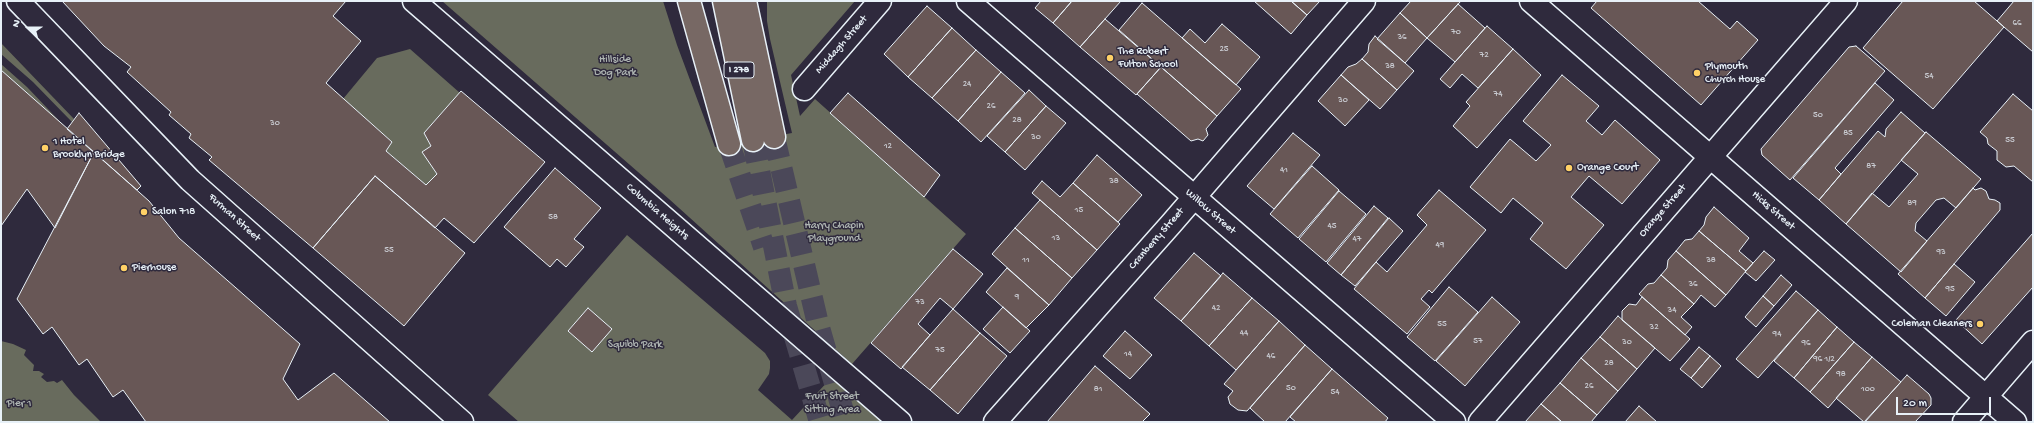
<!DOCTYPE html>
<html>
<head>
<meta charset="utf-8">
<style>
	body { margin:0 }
	#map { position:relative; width:2034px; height:423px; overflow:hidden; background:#2f2a3d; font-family:"Gochi Hand",sans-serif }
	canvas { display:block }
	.frame { position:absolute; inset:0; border:2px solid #e8f1f8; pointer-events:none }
	.north { position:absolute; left:8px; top:8px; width:40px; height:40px; -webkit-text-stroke:3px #2f2a3d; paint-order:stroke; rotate:291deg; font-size:11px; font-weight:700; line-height:16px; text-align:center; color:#e8f1f8 }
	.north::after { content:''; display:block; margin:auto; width:14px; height:18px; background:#e8f1f8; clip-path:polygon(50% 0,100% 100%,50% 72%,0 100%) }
	.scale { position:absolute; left:1896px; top:397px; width:95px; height:18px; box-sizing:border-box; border:2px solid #e8f1f8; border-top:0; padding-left:5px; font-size:12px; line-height:14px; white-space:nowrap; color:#e8f1f8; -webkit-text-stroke:3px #2f2a3d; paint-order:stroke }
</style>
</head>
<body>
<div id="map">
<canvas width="2034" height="423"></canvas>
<div class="frame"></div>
<div class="north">N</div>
<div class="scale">20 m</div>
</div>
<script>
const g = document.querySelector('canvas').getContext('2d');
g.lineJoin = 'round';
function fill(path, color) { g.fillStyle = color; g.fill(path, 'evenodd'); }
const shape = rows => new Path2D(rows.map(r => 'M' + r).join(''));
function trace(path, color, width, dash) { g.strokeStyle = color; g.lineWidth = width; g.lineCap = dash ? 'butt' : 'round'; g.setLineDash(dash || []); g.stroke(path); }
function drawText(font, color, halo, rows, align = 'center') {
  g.font = font + ' "Gochi Hand",sans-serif'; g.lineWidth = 3; g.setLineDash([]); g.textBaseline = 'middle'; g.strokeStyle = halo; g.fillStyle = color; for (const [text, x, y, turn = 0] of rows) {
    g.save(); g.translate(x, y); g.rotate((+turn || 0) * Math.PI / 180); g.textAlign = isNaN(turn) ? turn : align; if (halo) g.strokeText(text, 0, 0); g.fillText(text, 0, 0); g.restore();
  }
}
const green = shape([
	[442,1,663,1,677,45,715,147,792,133,770,39,767,21,767,1,855,1,791,75,800,116,815,99,966,234,852,364,669,199],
	[1,43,74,119,72,122,33,82,1,54],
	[410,49,460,93,424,133,431,146,423,152,437,174,426,185,386,151,392,142,343,99,377,58],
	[1,64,27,87,67,129,1,70],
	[627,235,765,353,770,361,770,368,769,374,758,390,792,420,831,378,882,422,519,422,488,395],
	[1,341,13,344,26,350,24,355,34,365,33,371,39,371,44,374,41,377,47,382,54,381,57,383,62,380,74,395,101,422,1,422]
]);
const building = shape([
	[62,1,346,1,333,16,361,41,326,83,392,142,386,151,426,185,437,174,422,152,431,146,424,133,461,91,545,162,474,243,444,218,435,228,375,176,313,248,209,160,212,157,189,138,191,134,169,115,171,112,127,72,131,67,104,46,62,1],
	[1041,1,1072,1,1053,23,1035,8,1041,1],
	[1072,1,1121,1,1080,47,1053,23,1072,1],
	[1254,1,1291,1,1307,15,1291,34,1254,1],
	[1291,1,1320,1,1307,15,1291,1],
	[1411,1,1461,1,1427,38,1400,13,1411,1],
	[1597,1,1698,1,1730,29,1737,21,1758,40,1701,105,1591,8,1597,1],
	[1903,1,1974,1,2004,27,1933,109,1863,48,1903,1],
	[2014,1,2033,1,2033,52,1997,21,2014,1],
	[1142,3,1241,89,1217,116,1119,30,1142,3],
	[1458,4,1485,28,1455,62,1427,38,1458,4],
	[927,6,952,28,908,77,884,54,927,6],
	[1400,13,1427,38,1405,63,1377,39,1400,13],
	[1105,19,1161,67,1136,95,1080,47,1105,19],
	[1222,24,1260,57,1236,85,1182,38,1190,29,1205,43,1222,24],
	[1487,26,1513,49,1478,88,1462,74,1450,88,1440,79,1487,26],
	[952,28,976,50,932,98,908,77,952,28],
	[1375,36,1414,71,1397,90,1362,59,1368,52,1369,44,1375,36],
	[1856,46,1885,71,1790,180,1762,155,1761,149,1849,47,1856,46],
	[1513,49,1541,75,1477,148,1453,126,1470,106,1466,102,1513,49],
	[976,50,1001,72,958,121,932,98,976,50],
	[1362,59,1397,90,1380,109,1341,75,1348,67,1356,64,1362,59],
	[1161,67,1217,116,1206,129,1208,135,1203,141,1198,139,1191,141,1137,94,1161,67],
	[1,70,94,152,55,228,27,189,1,226,1,70],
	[1001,72,1025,93,981,142,958,121,1001,72],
	[1341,75,1369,100,1345,126,1318,101,1341,75],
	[1562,75,1599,106,1586,121,1602,135,1615,120,1660,160,1622,204,1589,176,1571,197,1604,225,1566,269,1530,239,1543,223,1513,198,1501,213,1470,187,1510,139,1536,161,1551,145,1523,121,1562,75],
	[1875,83,1894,100,1835,168,1841,174,1819,200,1793,178,1875,83],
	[1029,90,1046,106,1005,152,987,136,1029,90],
	[848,93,940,175,924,197,830,113,848,93],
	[2013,94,2033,111,2033,182,2014,166,2006,167,1997,160,1997,151,1988,144,1987,138,1980,132,2013,94],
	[1046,106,1066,123,1025,170,1005,152,1046,106],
	[1901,112,1925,133,1846,224,1819,200,1878,131,1885,137,1886,129,1901,112],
	[79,113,141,186,137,190,67,129,79,113],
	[1926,132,1981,179,1956,208,1944,198,1936,200,1916,223,1915,231,1927,241,1901,272,1846,224,1872,193,1889,207,1918,174,1901,160,1926,132],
	[1293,133,1320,155,1274,209,1247,186,1293,133],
	[94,152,149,201,179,238,300,344,283,379,298,400,334,373,390,422,146,422,123,390,113,397,87,359,79,365,52,327,43,334,17,299,94,152],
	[1097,155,1142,195,1118,222,1073,183,1097,155],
	[1312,166,1339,190,1298,238,1270,214,1312,166],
	[555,168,601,208,574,239,584,247,566,267,557,259,550,267,504,227,555,168],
	[375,176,465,253,404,326,313,248,375,176],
	[1042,181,1060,197,1073,183,1120,224,1097,250,1032,193,1042,181],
	[1973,188,1975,190,1981,188,1986,191,1989,199,1995,200,2000,203,2000,210,1925,298,1898,274,1973,188],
	[1439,190,1486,230,1432,293,1429,290,1421,299,1430,307,1407,334,1354,289,1376,262,1387,272,1427,225,1417,215,1439,190],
	[1339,191,1366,214,1326,262,1299,239,1339,191],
	[1040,200,1097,250,1072,278,1015,228,1040,200],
	[1374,206,1388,218,1341,275,1327,263,1374,206],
	[1714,207,1749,238,1739,251,1753,263,1746,271,1699,231,1704,225,1706,217,1714,207],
	[1389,218,1403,231,1355,286,1341,275,1389,218],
	[1015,228,1072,278,1049,305,992,254,1015,228],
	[1699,231,1746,271,1726,295,1676,251,1685,240,1692,239,1699,231],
	[2033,233,2033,287,1982,344,1956,320,2033,233],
	[953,249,983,274,953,309,940,298,918,324,930,335,901,369,871,343,953,249],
	[1676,251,1726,295,1715,307,1701,295,1694,304,1661,275,1667,268,1668,260,1676,251],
	[1764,251,1775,260,1756,281,1745,272,1764,251],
	[1194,253,1221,276,1181,321,1154,298,1194,253],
	[1954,264,1975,282,1946,316,1925,298,1954,264],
	[1007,268,1049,305,1026,328,986,292,1007,268],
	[1223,273,1252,298,1209,346,1181,321,1223,273],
	[1661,275,1694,304,1681,317,1692,327,1685,335,1639,294,1648,284,1654,283,1661,275],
	[1781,275,1792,285,1774,306,1763,296,1781,275],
	[1449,287,1478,312,1435,361,1407,337,1449,287],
	[1796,291,1818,310,1758,378,1736,359,1796,291],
	[1763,296,1774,306,1756,327,1745,317,1763,296],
	[1492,297,1520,322,1465,386,1436,361,1492,297],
	[1642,297,1690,339,1670,361,1622,320,1622,311,1629,304,1636,305,1642,297],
	[1252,298,1279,321,1236,370,1209,346,1252,298],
	[1003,307,1030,331,1010,353,983,329,1003,307],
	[588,308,612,329,592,352,568,331,588,308],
	[953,309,980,333,930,390,902,367,953,309],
	[1818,310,1837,327,1794,378,1774,361,1818,310],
	[1618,316,1655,348,1637,369,1600,337,1618,316],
	[1279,321,1305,345,1247,411,1238,410,1230,404,1228,397,1233,391,1224,384,1279,321],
	[1837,327,1854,342,1810,392,1794,378,1837,327],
	[1125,331,1152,355,1130,379,1103,356,1125,331],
	[980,333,1007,356,958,414,930,390,980,333],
	[1600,337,1637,369,1618,391,1581,358,1600,337],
	[1854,342,1872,357,1828,408,1810,392,1854,342],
	[1305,345,1332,369,1285,422,1265,422,1250,408,1305,345],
	[1699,347,1710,356,1691,378,1680,369,1699,347],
	[1710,356,1721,366,1702,388,1691,378,1710,356],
	[1872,357,1901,382,1864,422,1836,398,1872,357],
	[1581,358,1618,391,1597,415,1560,383,1581,358],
	[1095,366,1150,414,1142,422,1047,422,1095,366],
	[1332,369,1388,418,1385,422,1296,422,1290,417,1332,369],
	[1907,375,1929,394,1931,398,1931,405,1915,422,1865,422,1907,375],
	[1560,383,1597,415,1591,422,1562,422,1541,404,1560,383],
	[1541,404,1562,422,1525,422,1541,404],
	[1639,406,1657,422,1625,422,1639,406]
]);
const highwayTunnel = shape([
	[774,137,818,324,846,422],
	[753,140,786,306,820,422],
	[729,144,764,247]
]);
const street = shape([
	[414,1,900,422],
	[968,1,1454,422],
	[1531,1,2015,422],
	[804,89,880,1],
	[995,422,1171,224,1364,1],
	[1480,422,1846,1],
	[1964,422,2033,342]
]);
const secondary = shape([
	[18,1,190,180,462,422]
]);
const highway = shape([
	[689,1,729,144],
	[724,1,753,140],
	[745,1,774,137]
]);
const markers = [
	[1110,58,4,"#ffd166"],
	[1697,73,4,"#ffd166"],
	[45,148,4,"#ffd166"],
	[1569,168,4,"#ffd166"],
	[144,212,4,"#ffd166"],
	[124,268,4,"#ffd166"],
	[1980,324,4,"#ffd166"]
];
const numberNames = [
	["66",2017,24],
	["70",1456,33],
	["36",1402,38],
	["25",1224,50],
	["72",1484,56],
	["38",1390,67],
	["54",1929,77],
	["24",967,85],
	["74",1498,95],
	["30",1343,101],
	["26",991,107],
	["50",1818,116],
	["28",1017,121],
	["30",275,124],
	["85",1848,134],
	["30",1036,138],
	["55",2010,141],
	["12",888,147],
	["87",1871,167],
	["41",1284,171],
	["38",1114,182],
	["89",1912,204],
	["15",1079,211],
	["58",553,218],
	["45",1332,227],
	["13",1056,239],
	["47",1357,240],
	["49",1440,246],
	["55",389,251],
	["93",1941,253],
	["11",1026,261],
	["38",1711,261],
	["36",1693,285],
	["95",1950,290],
	["9",1017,298],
	["73",920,303],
	["42",1216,309],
	["34",1672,311],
	["55",1442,325],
	["32",1654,328],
	["44",1244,334],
	["94",1777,335],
	["57",1478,342],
	["30",1627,343],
	["96",1806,344],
	["75",940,351],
	["14",1128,355],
	["46",1271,357],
	["96 1/2",1824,360],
	["28",1609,364],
	["98",1841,375],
	["26",1589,387],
	["50",1291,389],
	["81",1098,390],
	["100",1868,390],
	["54",1335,393]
];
const shields = [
	[739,70,30]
];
const shieldNames = [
	["I 278",739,70]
];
const streetNames = [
	["Middagh Street",842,45,-49],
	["Orange Street",1663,211,-49],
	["Hicks Street",1773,211,41],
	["Columbia Heights",657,212,41],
	["Willow Street",1210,212,41],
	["Furman Street",234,218,42],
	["Cranberry Street",1157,239,-49]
];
const poiNames = [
	["The Robert",1118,52],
	["Fulton School",1118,65],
	["Plymouth",1705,67],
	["Church House",1705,80],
	["1 Hotel",53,142],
	["Brooklyn Bridge",53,155],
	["Orange Court",1577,168],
	["Salon 718",152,212],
	["Pierhouse",132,268],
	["Coleman Cleaners",1972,324,"right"]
];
const parkNames = [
	["Hillside",615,60],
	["Dog Park",615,73],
	["Harry Chapin",834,226],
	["Playground",834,239],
	["Squibb Park",635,345],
	["Fruit Street",832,397],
	["Sitting Area",832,410],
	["Pier 1",19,404]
];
fill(green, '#686b5d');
fill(building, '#685756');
trace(building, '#e8f1f8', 1);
trace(highwayTunnel, '#4b4859', 22, [22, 11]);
trace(street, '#e8f1f8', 25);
trace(secondary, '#e8f1f8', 25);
trace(highway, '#e8f1f8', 25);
trace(street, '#2f2a3d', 22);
trace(secondary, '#2f2a3d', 22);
trace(highway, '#776864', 22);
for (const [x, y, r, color] of markers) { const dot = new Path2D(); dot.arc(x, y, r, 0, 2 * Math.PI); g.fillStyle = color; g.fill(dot); trace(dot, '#2f2a3d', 1.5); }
drawText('9px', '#c8cad0', null, numberNames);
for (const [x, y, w] of shields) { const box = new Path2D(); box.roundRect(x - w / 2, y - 8, w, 16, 3); g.fillStyle = '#2f2a3d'; g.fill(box); trace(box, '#e8f1f8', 1); }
drawText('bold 10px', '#e8f1f8', null, shieldNames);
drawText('11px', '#e8f1f8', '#2f2a3d', streetNames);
drawText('11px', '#e8f1f8', '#2f2a3d', poiNames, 'left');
drawText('11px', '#aeb5b2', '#2f2a3d', parkNames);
</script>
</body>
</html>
